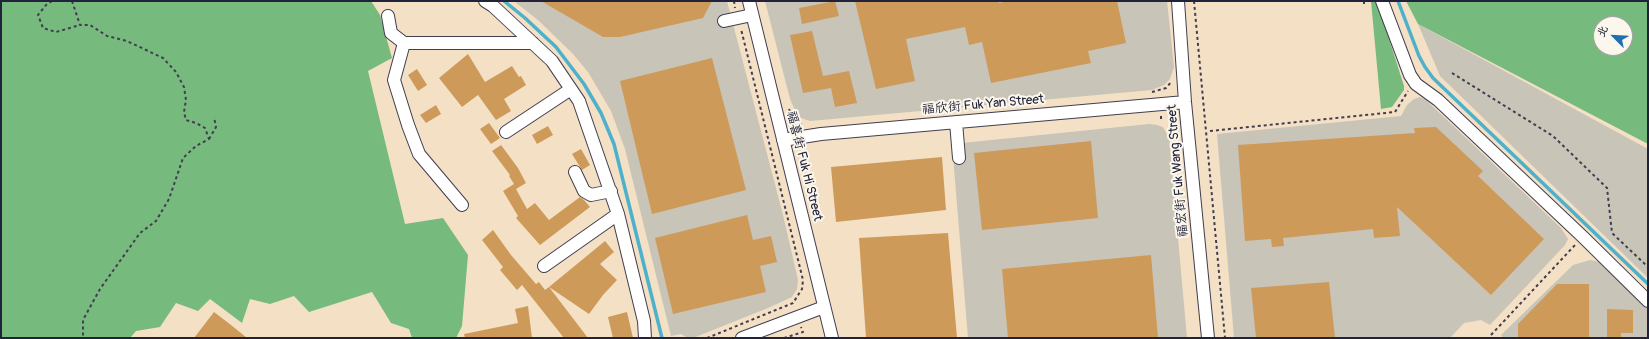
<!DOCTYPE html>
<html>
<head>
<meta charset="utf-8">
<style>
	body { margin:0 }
	#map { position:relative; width:1649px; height:339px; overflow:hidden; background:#f4e0c5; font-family:Pangolin,"LXGW WenKai TC",sans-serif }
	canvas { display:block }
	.frame { position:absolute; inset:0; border:2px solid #22223b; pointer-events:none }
	.north { position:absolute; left:1593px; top:16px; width:40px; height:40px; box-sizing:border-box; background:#fbf7ec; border:1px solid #a4a2a5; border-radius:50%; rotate:294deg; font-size:11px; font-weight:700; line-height:16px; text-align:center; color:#22223b }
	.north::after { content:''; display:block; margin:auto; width:14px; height:18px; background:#1f6fb2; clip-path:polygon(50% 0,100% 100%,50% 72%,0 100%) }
</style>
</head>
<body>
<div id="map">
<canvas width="1649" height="339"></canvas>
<div class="frame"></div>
<div class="north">北</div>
</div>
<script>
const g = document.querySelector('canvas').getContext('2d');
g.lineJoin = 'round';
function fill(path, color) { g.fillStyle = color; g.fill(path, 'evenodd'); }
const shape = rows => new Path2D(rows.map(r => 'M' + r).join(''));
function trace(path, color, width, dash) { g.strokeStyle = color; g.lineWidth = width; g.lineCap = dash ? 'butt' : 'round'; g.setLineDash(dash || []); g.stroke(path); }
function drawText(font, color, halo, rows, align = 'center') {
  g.font = font + ' Pangolin,"LXGW WenKai TC",sans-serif'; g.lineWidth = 4; g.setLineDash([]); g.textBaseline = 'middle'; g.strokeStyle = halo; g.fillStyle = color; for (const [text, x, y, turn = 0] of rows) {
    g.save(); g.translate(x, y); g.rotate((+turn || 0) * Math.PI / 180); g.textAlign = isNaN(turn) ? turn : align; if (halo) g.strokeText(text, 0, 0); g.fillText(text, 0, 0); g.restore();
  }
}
const industrial = shape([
	[514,1,727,1,783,215,798,280,797,289,792,297,768,308,693,338,688,338,681,334,671,336,625,149,611,111,588,72,573,54,539,21],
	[765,1,1167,1,1174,67,1170,79,1164,85,1152,90,810,121,798,117,790,99],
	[1418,24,1648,149,1648,278,1440,76],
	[1420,97,1426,100,1561,228,1568,239,1565,245,1490,325,1481,320,1464,323,1450,338,1234,338,1217,134,1401,116,1407,105,1414,99],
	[1149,124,1157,125,1163,127,1169,138,1187,338,968,338,952,144],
	[1590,260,1600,262,1648,308,1648,338,1503,338,1501,335,1573,265]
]);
const forest = shape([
	[1,1,371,1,380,15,392,58,368,71,405,224,443,218,468,255,462,326,456,338,412,338,409,329,391,323,372,292,309,312,294,296,270,304,250,299,242,323,210,299,198,311,176,303,160,327,136,331,130,338,1,338],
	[1371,1,1377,1,1404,86,1404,90,1392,107,1381,109],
	[1406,1,1648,1,1648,144,1418,24],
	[1601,24,1625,24,1625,48,1601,48]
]);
const stream = shape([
	[504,1,525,18,556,47,584,84,601,113,614,144,662,338],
	[1398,1,1419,56,1425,67,1433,78,1648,284]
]);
const building = shape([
	[541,1,712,1,703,18,620,37,603,37],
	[835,1,839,16,802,24,799,8],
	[855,1,998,1,999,3,1009,1,1117,1,1126,43,1088,51,1091,63,991,83,982,42,969,45,965,27,906,39,915,81,876,89],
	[812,31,823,76,849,71,857,103,835,107,831,88,803,93,790,35],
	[468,54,485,82,512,66,519,77,521,76,526,85,504,99,511,111,496,120,478,95,462,107,439,78],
	[712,58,746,190,652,214,620,81],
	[417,69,427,85,418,91,408,75],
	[436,105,441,114,426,123,420,115],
	[489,123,500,138,491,144,480,129],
	[548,126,553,135,537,144,532,135],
	[1436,127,1483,171,1478,176,1544,239,1491,295,1397,207,1400,236,1374,238,1373,229,1283,238,1284,246,1272,247,1271,239,1245,241,1238,145,1415,133,1414,128],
	[1091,141,1098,218,982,230,974,153],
	[501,145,518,168,526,183,516,189,527,209,535,203,549,220,580,197,584,200,590,207,540,245,516,218,518,216,503,191,514,184,509,176,510,175,492,151],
	[581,149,590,165,582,170,572,154],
	[942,157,946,210,836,222,831,167],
	[747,215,753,240,771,236,777,262,760,266,766,292,673,314,655,238],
	[493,230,511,255,536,284,539,282,545,290,549,287,588,338,564,338,522,285,517,290,500,270,503,267,482,240],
	[948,233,957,338,866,338,859,238],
	[605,241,614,252,600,264,617,280,603,295,589,314,549,287],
	[1151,255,1158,338,1008,338,1002,269],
	[1329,282,1335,338,1256,338,1251,288],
	[1557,284,1589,284,1589,338,1518,338,1518,324],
	[528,306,532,338,465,338,464,334,518,323,515,309],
	[1607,309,1633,310,1633,333,1621,333,1621,338,1607,338],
	[214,312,231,325,247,338,194,338],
	[627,312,633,338,613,338,608,317]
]);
const path = shape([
	[52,1,46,5,38,15,43,28,56,32,80,25],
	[72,1,80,25,90,25,107,36,127,41,163,58,176,72,184,87,186,100,184,112,186,120,196,123,205,128,209,139,196,146,183,158,169,199,156,221,140,233,100,289,83,320,83,338],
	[734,1,735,8],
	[1194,1,1225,338],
	[1364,1,1364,5],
	[1452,73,1553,136,1607,188,1612,233,1648,267],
	[1152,92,1166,88,1172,81],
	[789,109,793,119,802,125],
	[1161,116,1161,121],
	[1210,131,1395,112,1408,91],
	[209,139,216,127,214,117],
	[1491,335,1575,245],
	[707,338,793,303,802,289,803,280,741,29],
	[784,338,803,332,801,327]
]);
const minor = shape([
	[485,1,493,6,552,61,579,101,618,214,644,321,645,338],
	[749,1,832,338],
	[1178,1,1185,102,1208,338],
	[1382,1,1410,75,1416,84,1438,100,1583,237,1648,301],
	[388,16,391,33,404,43],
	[724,21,752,15],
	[956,122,959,158],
	[506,132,571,89],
	[783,140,821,134,1185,102],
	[575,172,584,191,591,195,611,191],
	[462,205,419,154,408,125,394,80,404,43,533,43],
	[544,266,618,214],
	[742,338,824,307]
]);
const streetNames = [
	["福欣街 Fuk Yan Street",983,105,-5],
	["福喜街 Fuk Hi Street",804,166,76],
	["福宏街 Fuk Wang Street",1178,171,-95]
];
fill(industrial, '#c8c4b8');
fill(forest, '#77ba7e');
trace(stream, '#4db0cc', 3.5);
fill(building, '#ce9a5a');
trace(minor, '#423e50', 14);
trace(path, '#423e50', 2, [3, 3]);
trace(minor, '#fff', 12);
drawText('13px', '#22223b', '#fbf7ec', streetNames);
</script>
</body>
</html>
